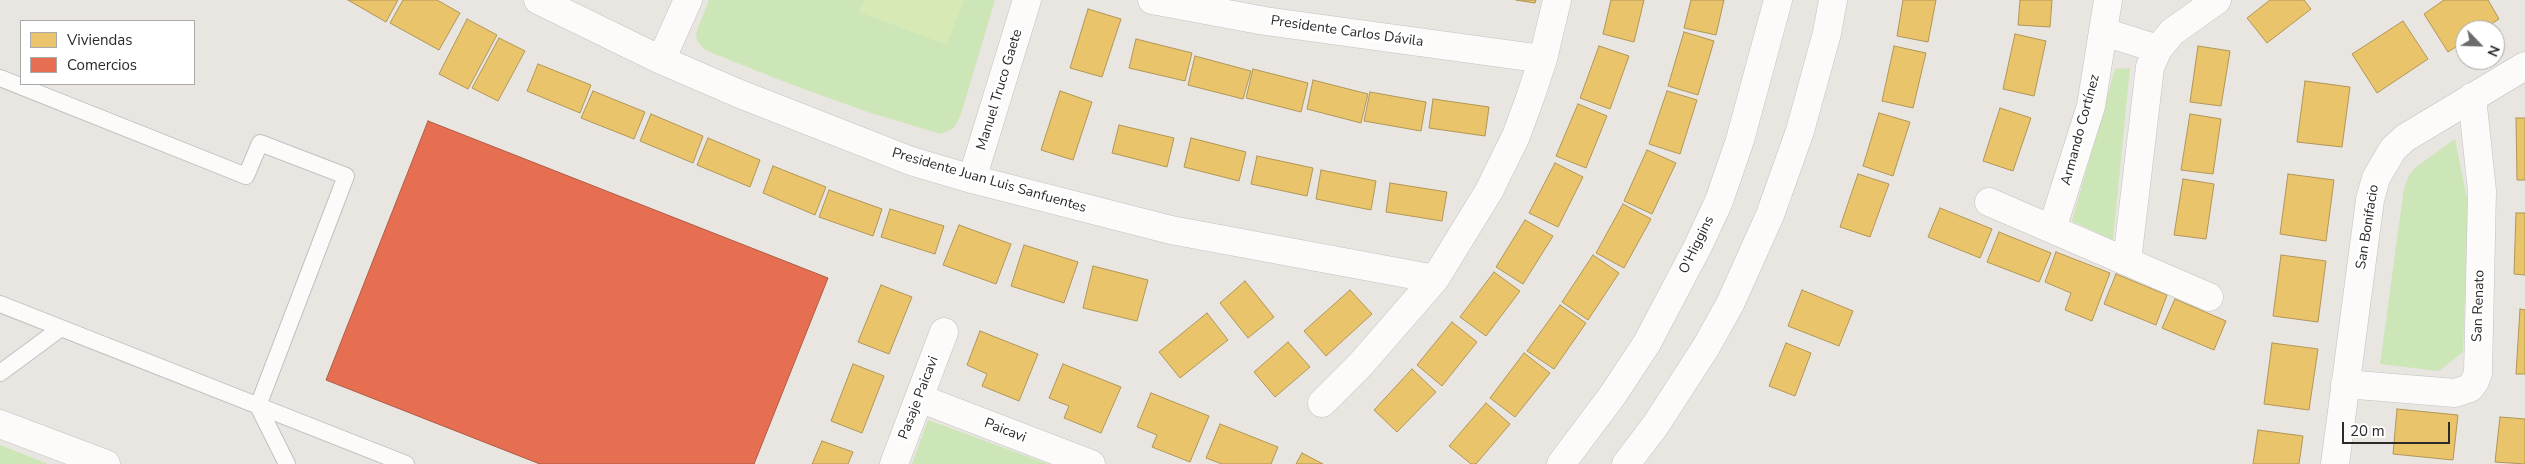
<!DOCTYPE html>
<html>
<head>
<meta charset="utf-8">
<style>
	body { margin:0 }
	#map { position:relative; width:2525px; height:464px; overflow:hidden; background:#e9e5e0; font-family:"Nunito Sans",sans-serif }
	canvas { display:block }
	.legend { position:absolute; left:20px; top:20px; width:175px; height:65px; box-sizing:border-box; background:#fff; border:1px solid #aaa; margin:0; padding:6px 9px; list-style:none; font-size:15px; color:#2a2a2a }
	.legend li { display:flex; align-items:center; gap:10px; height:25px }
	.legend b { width:25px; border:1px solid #aaa }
	.north { position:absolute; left:2455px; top:20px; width:50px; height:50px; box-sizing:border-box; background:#fff; border:1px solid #aaa; border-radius:50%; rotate:114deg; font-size:14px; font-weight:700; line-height:20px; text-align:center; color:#2a2a2a }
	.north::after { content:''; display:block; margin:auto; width:18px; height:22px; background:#6d6b6a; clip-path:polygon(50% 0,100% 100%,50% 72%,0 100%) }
	.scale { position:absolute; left:2342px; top:422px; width:108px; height:22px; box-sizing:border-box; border:2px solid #2a2a2a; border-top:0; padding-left:6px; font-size:15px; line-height:18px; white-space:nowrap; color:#2a2a2a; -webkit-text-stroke:4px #fff; paint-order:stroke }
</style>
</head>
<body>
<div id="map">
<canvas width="2525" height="464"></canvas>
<ul class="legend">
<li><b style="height:14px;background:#e9c46a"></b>Viviendas</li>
<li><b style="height:14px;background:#e76f51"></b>Comercios</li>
</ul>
<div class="north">N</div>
<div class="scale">20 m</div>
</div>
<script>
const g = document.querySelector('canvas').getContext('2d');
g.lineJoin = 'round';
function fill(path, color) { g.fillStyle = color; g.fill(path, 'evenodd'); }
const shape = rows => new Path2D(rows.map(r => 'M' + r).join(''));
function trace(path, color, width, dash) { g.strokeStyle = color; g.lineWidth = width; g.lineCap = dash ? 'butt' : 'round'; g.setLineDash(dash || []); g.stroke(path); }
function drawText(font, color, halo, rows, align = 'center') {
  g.font = font + ' "Nunito Sans",sans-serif'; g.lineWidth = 5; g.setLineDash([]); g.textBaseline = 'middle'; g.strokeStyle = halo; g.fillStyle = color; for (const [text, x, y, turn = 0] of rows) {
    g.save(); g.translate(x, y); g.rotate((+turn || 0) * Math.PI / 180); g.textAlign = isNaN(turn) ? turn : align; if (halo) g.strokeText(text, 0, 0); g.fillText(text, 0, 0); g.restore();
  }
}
const green = shape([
	[709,0,995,0,961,114,954,128,941,134,868,112,790,84,705,50,697,41,696,33],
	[2130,68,2113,240,2072,221,2115,69],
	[2455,139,2468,204,2463,352,2439,371,2380,364,2404,188,2409,175,2416,167],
	[928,420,1048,464,912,464],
	[0,445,48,464,0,464]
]);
const pitch = shape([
	[864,0,964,0,947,45,859,12]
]);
const homes = shape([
	[348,0,398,0,386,22,348,0],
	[403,0,437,0,460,13,439,50,390,23,403,0],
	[1516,0,1536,0,1535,3,1516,0],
	[1611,0,1644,0,1634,42,1603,34,1611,0],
	[1691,0,1724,0,1716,35,1684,28,1691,0],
	[1903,0,1936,0,1928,42,1897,36,1903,0],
	[2020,0,2052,0,2050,27,2018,25,2020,0],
	[2270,0,2304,0,2311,9,2267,43,2247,18,2270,0],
	[2444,0,2488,0,2499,19,2482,30,2465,30,2465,41,2448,52,2424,14,2444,0],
	[1088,9,1121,19,1102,77,1070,68,1088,9],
	[467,19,497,35,468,89,439,74,467,19],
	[2403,21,2428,59,2377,93,2352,54,2403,21],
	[1684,32,1714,41,1698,95,1668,86,1684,32],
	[2015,34,2046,41,2034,96,2003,89,2015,34],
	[499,38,525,51,498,101,472,88,499,38],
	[1136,39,1192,53,1185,81,1129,68,1136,39],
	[1599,46,1629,56,1610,109,1580,98,1599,46],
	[1894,46,1926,53,1913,108,1882,101,1894,46],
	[2198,46,2230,51,2221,106,2190,102,2198,46],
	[1195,56,1251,71,1243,99,1188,85,1195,56],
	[538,64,591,85,580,113,527,91,538,64],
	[1253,69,1308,83,1301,112,1246,98,1253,69],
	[1313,80,1368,94,1361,123,1307,109,1313,80],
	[2305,81,2350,87,2342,147,2297,142,2305,81],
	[593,91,645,112,634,139,581,118,593,91],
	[1060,91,1092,102,1073,160,1041,150,1060,91],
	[1667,91,1697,100,1680,154,1649,144,1667,91],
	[1370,92,1426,102,1421,131,1364,121,1370,92],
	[1433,99,1489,107,1485,136,1429,128,1433,99],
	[1578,104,1607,116,1586,168,1556,156,1578,104],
	[2000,108,2031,118,2013,171,1983,161,2000,108],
	[1879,113,1910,122,1893,176,1863,166,1879,113],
	[651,114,703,136,693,163,640,141,651,114],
	[2190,114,2221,119,2213,174,2181,170,2190,114],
	[2516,118,2525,118,2525,180,2517,180,2516,118],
	[1119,125,1174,138,1167,167,1112,153,1119,125],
	[708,138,760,160,750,187,697,165,708,138],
	[1191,138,1246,152,1239,181,1184,167,1191,138],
	[1647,150,1676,163,1652,214,1624,201,1647,150],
	[1257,156,1313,168,1307,196,1251,184,1257,156],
	[1555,163,1583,177,1558,227,1529,213,1555,163],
	[773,166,826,187,815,215,763,193,773,166],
	[1321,170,1376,181,1371,210,1316,199,1321,170],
	[1858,174,1889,184,1870,237,1840,227,1858,174],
	[2288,174,2334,180,2326,241,2280,234,2288,174],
	[2183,179,2214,184,2206,239,2174,235,2183,179],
	[1390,183,1447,192,1442,221,1386,212,1390,183],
	[829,190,882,209,873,236,819,217,829,190],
	[1623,204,1651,219,1624,268,1596,253,1623,204],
	[1940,208,1992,229,1980,258,1928,237,1940,208],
	[890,209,944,226,935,254,881,237,890,209],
	[2516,213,2525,213,2525,275,2514,274,2516,213],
	[1525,220,1553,236,1523,284,1496,267,1525,220],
	[959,225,1011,244,996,284,943,265,959,225],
	[1999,232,2051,253,2039,282,1987,262,1999,232],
	[1024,245,1078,262,1064,303,1011,286,1024,245],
	[2056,252,2110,273,2092,321,2065,310,2071,293,2045,282,2056,252],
	[1593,255,1619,273,1588,320,1562,302,1593,255],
	[2281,255,2326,261,2318,322,2273,316,2281,255],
	[1093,266,1148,280,1137,321,1083,308,1093,266],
	[1494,272,1520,291,1486,336,1460,317,1494,272],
	[2116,274,2167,295,2156,325,2104,304,2116,274],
	[1245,281,1274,317,1248,338,1220,303,1245,281],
	[881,285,912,297,889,354,858,342,881,285],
	[1350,290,1372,314,1326,356,1304,331,1350,290],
	[1802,290,1853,311,1839,346,1788,326,1802,290],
	[2175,299,2226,321,2214,350,2162,328,2175,299],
	[1560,305,1586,323,1554,369,1527,351,1560,305],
	[2520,309,2525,310,2525,374,2516,374,2520,309],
	[1207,313,1228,340,1180,378,1159,352,1207,313],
	[1452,322,1477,342,1442,386,1417,365,1452,322],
	[980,331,1038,354,1019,401,982,386,987,374,967,365,980,331],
	[1288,342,1310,367,1275,397,1254,372,1288,342],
	[1786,343,1811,353,1795,396,1769,386,1786,343],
	[2272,343,2318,349,2309,410,2264,404,2272,343],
	[1524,353,1550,373,1515,417,1490,398,1524,353],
	[853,364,884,376,862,433,831,421,853,364],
	[1063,364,1121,387,1101,433,1064,418,1069,406,1049,398,1063,364],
	[1412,369,1436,392,1397,432,1374,410,1412,369],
	[1151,393,1209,416,1190,462,1152,447,1157,435,1137,427,1151,393],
	[1486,403,1510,424,1476,464,1471,464,1449,446,1486,403],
	[2397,409,2458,415,2453,460,2393,454,2397,409],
	[2500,417,2525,419,2525,464,2495,462,2500,417],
	[1220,424,1278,447,1271,464,1222,464,1206,458,1220,424],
	[2258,430,2303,436,2299,464,2253,464,2258,430],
	[822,441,853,452,848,464,812,464,822,441],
	[1302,453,1323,464,1296,464,1302,453]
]);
const shops = shape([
	[428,121,828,278,754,464,540,464,326,380,428,121]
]);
const lane = shape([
	[0,78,246,176,260,143,346,176,258,406,287,464],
	[0,304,406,464],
	[0,373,61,328]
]);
const street = shape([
	[538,0,661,60,740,94,911,161,972,179,1171,230,1435,279],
	[1152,0,1265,21,1543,59],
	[2104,32,2158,49],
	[661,60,688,0],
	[972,179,1027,0],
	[1989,202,2209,297],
	[2052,229,2091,106,2108,0],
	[2127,261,2150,67,2158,49,2172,32,2217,0],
	[2345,384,2455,393,2470,388,2475,381,2478,373,2482,191,2472,97],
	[919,398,1091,464],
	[1322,403,1361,364,1435,279,1489,191,1516,136,1530,98,1543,59,1557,0],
	[894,464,944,332],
	[1561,464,1612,396,1647,343,1698,246,1719,201,1740,140,1778,0],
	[1626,464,1655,426,1706,347,1730,304,1770,215,1800,131,1827,33,1833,0],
	[2335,464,2370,200,2376,178,2393,149,2405,138,2525,66]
]);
const secondary = shape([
	[0,424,106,464]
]);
const streetNames = [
	["Presidente Carlos Dávila",1347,32,8],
	["Manuel Truco Gaete",1000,90,-73],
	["Armando Cortínez",2081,130,-75],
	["Presidente Juan Luis Sanfuentes",989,181,16],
	["San Bonifacio",2368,227,-81],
	["O'Higgins",1697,245,-64],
	["San Renato",2479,306,-88],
	["Pasaje Paicavi",919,398,-69],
	["Paicavi",1005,431,21]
];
fill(green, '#cce6b7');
fill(pitch, '#d7e9b5');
fill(homes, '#e9c46a');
trace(homes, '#b09657', 1);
fill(shops, '#e76f51');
trace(shops, '#ae5a45', 1);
trace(lane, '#c2c1c2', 18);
trace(street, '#c2c1c2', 29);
trace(secondary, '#c2c1c2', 29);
trace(lane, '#fcfbfa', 16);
trace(street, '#fcfbfa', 28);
trace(secondary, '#fcfbfa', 28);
drawText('14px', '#2a2a2a', '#fff', streetNames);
</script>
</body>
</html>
